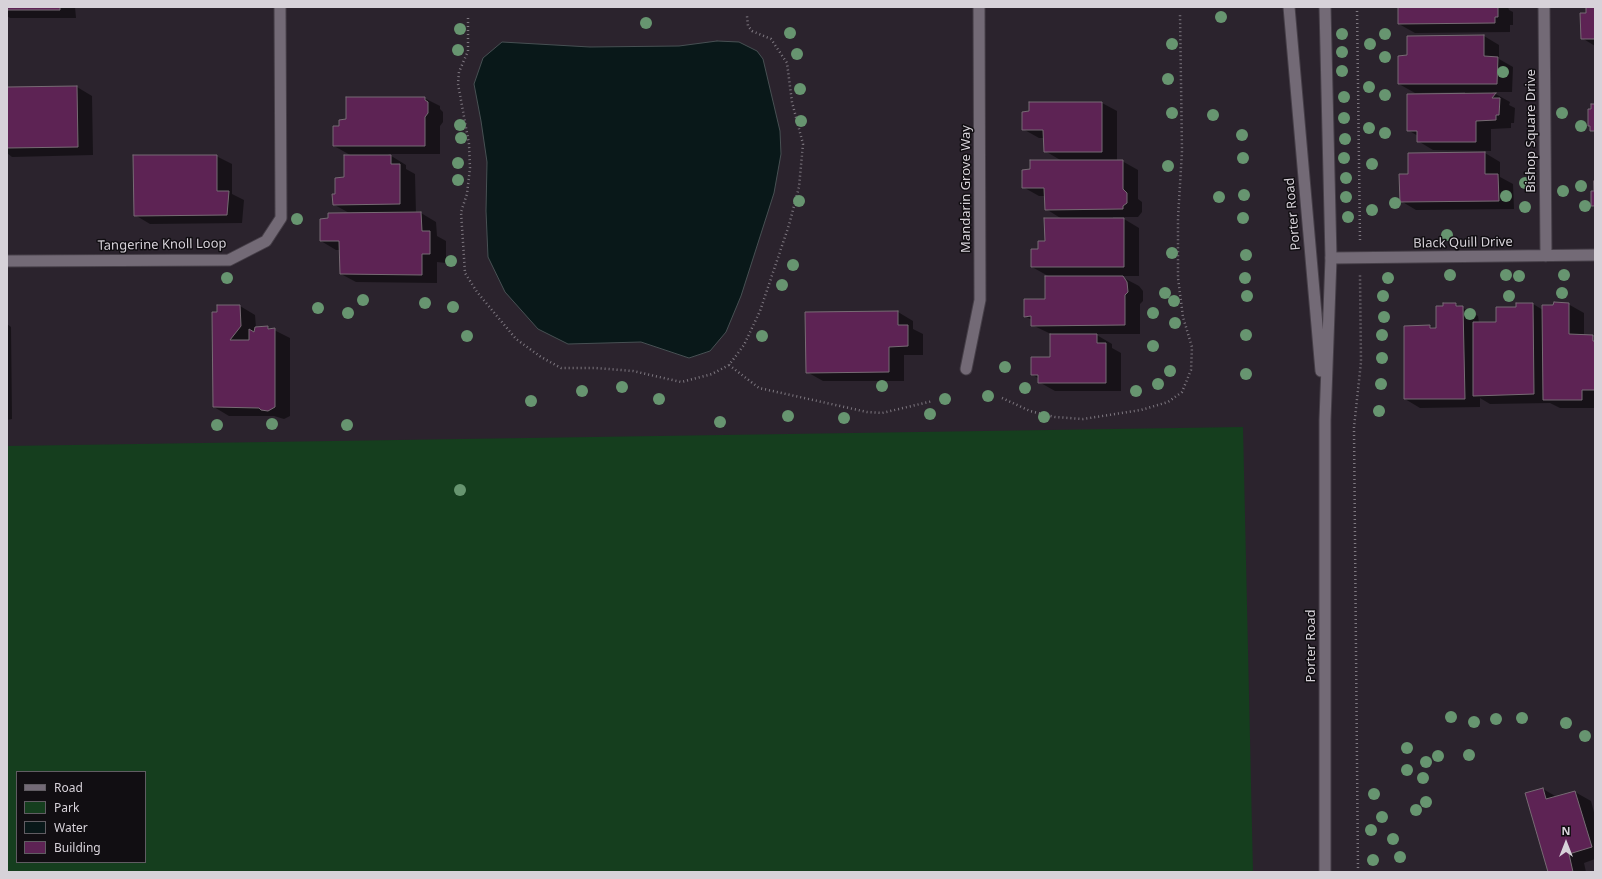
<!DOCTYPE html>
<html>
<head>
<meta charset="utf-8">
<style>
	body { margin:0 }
	#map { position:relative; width:1602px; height:879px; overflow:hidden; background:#2b232d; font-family:"Noto Sans",sans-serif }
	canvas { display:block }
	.frame { position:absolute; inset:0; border:8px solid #d7d2d9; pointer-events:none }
	.legend { position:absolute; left:16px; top:771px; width:130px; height:92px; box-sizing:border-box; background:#110e12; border:1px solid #605c62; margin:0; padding:5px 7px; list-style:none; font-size:12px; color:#d7d2d9 }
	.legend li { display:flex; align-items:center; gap:8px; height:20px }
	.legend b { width:20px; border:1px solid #605c62 }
	.north { position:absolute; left:1546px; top:823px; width:40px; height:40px; -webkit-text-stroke:3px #110e12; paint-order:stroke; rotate:0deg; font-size:11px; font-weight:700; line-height:16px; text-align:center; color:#d7d2d9 }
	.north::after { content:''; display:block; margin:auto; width:14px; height:18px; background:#d7d2d9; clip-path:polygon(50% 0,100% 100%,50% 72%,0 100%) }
</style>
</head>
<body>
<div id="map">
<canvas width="1602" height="879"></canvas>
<div class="frame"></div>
<ul class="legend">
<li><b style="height:5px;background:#736a76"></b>Road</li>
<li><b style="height:11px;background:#153e1e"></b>Park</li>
<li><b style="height:11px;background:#091819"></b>Water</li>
<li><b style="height:11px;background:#5d2354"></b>Building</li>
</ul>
<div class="north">N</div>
</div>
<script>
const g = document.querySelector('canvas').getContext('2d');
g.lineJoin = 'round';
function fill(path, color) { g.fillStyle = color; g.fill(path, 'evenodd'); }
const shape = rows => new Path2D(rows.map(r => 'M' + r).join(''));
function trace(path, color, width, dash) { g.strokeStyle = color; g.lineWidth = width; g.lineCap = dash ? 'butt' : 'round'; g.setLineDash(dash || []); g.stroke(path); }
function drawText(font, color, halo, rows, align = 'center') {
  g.font = font + ' "Noto Sans",sans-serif'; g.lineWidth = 3; g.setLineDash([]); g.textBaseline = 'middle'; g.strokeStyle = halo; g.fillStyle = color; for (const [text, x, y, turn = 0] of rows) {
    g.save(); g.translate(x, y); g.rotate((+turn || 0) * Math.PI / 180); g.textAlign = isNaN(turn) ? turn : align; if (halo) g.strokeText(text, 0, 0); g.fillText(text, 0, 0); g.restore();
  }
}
const green = shape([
	[1243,427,1253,872,7,872,7,446],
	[17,772,145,772,145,862,17,862]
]);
const water = shape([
	[717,41,739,42,757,51,763,59,780,131,781,154,774,193,741,296,726,332,710,351,689,358,641,342,568,344,538,329,505,292,488,257,486,211,487,162,481,121,474,84,483,58,502,42,590,47,679,46,717,41]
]);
const shadow = shape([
	[7,7,75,7,76,18,10,18,7,16],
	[1399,7,1508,7,1509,10,1513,12,1513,25,1510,25,1510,32,1415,33,1399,24],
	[1587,7,1595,7,1595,46,1582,38],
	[1484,36,1499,45,1499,59,1513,67,1512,92,1492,92,1510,102,1509,105,1515,108,1514,123,1511,123,1511,128,1491,129,1491,151,1433,150,1418,141,1418,136,1408,130,1465,94,1465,92,1415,93,1399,84,1408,56],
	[77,87,92,96,93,155,12,157,7,153,7,88],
	[424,98,440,106,440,109,443,112,443,122,440,126,440,154,388,154,406,165,406,169,415,174,416,214,421,213,436,222,437,236,446,241,446,263,437,262,437,283,356,282,341,274,340,250,336,250,321,241,351,214,333,204,352,156,334,146,340,127,347,120],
	[1102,103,1117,111,1117,161,1122,161,1138,170,1138,199,1142,202,1142,212,1138,217,1113,217,1113,219,1124,219,1139,228,1139,276,1120,276,1139,286,1143,291,1143,301,1140,304,1140,334,1095,334,1112,344,1112,348,1121,353,1121,391,1055,391,1039,382,1039,379,1032,374,1051,358,1051,334,1032,325,1032,320,1025,316,1046,300,1050,277,1032,267,1039,250,1062,219,1046,209,1045,196,1039,196,1023,187,1031,170,1062,161,1045,151,1044,138,1039,138,1023,129],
	[1485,153,1500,162,1500,177,1513,184,1514,209,1416,210,1401,201,1409,175],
	[216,156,232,164,232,194,244,200,242,223,150,224,135,215],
	[1595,181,1595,207,1592,206,1592,192,1595,192],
	[1456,304,1478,316,1479,323,1497,323,1517,308,1533,304,1543,310,1568,304,1584,313,1584,336,1595,337,1595,408,1560,408,1550,403,1490,404,1480,398,1480,407,1420,408,1405,399,1430,326,1437,329,1444,307],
	[240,306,255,315,256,328,268,327,290,338,290,416,284,419,274,416,229,416,214,407,213,313],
	[898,312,913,321,913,329,923,334,923,355,904,355,904,381,823,381,807,372],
	[7,324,11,327,12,419,7,420],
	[1543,789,1557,797,1575,792,1591,801,1595,816,1595,859,1584,863,1586,872,1549,872]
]);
const building = shape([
	[7,7,60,7,60,10,7,10,7,7],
	[1398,7,1498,7,1498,17,1495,17,1495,23,1398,24,1398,7],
	[1586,7,1595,7,1595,39,1581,39,1580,13,1586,13,1586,7],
	[1484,35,1484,56,1498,57,1497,84,1398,84,1398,56,1407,55,1407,36,1484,35],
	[77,86,78,147,7,148,7,87,77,86],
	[1496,93,1492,98,1500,98,1499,115,1496,115,1496,120,1476,121,1476,142,1417,142,1417,131,1407,131,1407,94,1496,93],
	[346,97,425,97,425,100,428,102,428,113,425,117,425,146,333,146,333,126,339,126,339,120,346,119,346,97],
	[1029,102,1102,102,1102,152,1044,152,1043,130,1022,130,1022,112,1029,111,1029,102],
	[1591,104,1595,104,1595,131,1590,131,1590,126,1588,126,1588,109,1591,109,1591,104],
	[1485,152,1485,174,1498,174,1499,201,1400,202,1399,174,1408,174,1408,153,1485,152],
	[133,155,217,155,217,191,229,191,227,215,134,216,133,155],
	[344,155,391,155,391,164,400,164,400,204,333,205,332,194,335,194,335,178,344,177,344,155],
	[1030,160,1123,160,1123,189,1127,193,1127,203,1123,206,1123,209,1045,210,1044,188,1022,188,1022,170,1030,169,1030,160],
	[1594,181,1595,206,1591,206,1591,191,1594,191,1594,181],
	[421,212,422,231,430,231,430,254,422,254,422,275,340,274,339,241,320,241,320,219,328,218,328,213,421,212],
	[1044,218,1124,218,1124,267,1031,267,1031,249,1038,249,1038,241,1045,241,1044,218],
	[1045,276,1123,276,1127,282,1128,292,1125,295,1125,325,1031,326,1031,316,1024,317,1024,299,1045,299,1045,276],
	[1554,302,1569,303,1569,334,1593,335,1593,341,1595,341,1595,390,1582,390,1582,400,1543,400,1542,305,1553,305,1554,302],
	[1443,303,1456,303,1456,306,1463,306,1465,399,1404,399,1404,326,1430,325,1430,328,1436,328,1436,306,1443,306,1443,303],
	[1516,303,1533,303,1534,394,1473,396,1473,322,1496,322,1496,307,1516,307,1516,303],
	[217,305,240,305,241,326,230,340,249,340,249,329,254,332,255,327,268,326,268,329,275,328,275,407,268,411,261,410,259,408,213,407,212,312,217,312,217,305],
	[898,311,898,325,908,325,908,346,889,347,889,372,806,373,805,312,898,311],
	[1050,334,1097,334,1097,343,1106,343,1106,383,1038,383,1038,375,1031,375,1031,357,1050,357,1050,334],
	[1543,788,1546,799,1575,791,1592,847,1569,854,1573,872,1548,872,1525,793,1543,788]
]);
const path = shape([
	[1357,7,1360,240],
	[468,18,468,51,459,72,458,84,469,144,470,168,467,194,461,212,465,273,477,292,516,339,541,357,561,368,596,368,633,371,681,382,712,374,729,365,744,345,760,311,789,225,799,187,803,144,792,102,787,63,771,39,752,31,748,26,747,16],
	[729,365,759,388,867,412,882,413,933,401],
	[1002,398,1030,411,1055,417,1083,419,1141,410,1168,402,1182,392,1191,370,1192,347,1183,317,1178,278,1178,218,1182,151,1180,13],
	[1358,872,1354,427,1361,362,1360,275]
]);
const minor = shape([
	[1544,7,1546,256],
	[1331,258,1595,255],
	[7,261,229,260,266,241,281,218,280,7],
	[966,369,980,300,979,7]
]);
const secondary = shape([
	[1289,7,1321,371],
	[1325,7,1331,258,1325,420,1325,872]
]);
const trees = [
	[1221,17],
	[646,23],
	[460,29],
	[790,33],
	[1342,34],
	[1385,34],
	[1172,44],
	[1370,44],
	[458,50],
	[1342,52],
	[797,54],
	[1385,57],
	[1342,71],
	[1503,72],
	[1168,79],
	[1369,87],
	[800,89],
	[1385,95],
	[1344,97],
	[1172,113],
	[1562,113],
	[1213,115],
	[1344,118],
	[801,121],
	[460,125],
	[1581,126],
	[1369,128],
	[1385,133],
	[1242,135],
	[461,138],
	[1345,139],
	[1243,158],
	[1344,158],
	[458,163],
	[1372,164],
	[1168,166],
	[1346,178],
	[458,180],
	[1525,183],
	[1581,186],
	[1563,191],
	[1244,195],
	[1506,196],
	[1219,197],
	[1346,197],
	[799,201],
	[1395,203],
	[1585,206],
	[1525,207],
	[1372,210],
	[1348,217],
	[1243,218],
	[297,219],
	[1447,235],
	[1172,253],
	[1246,255],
	[451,261],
	[793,265],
	[1450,275],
	[1506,275],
	[1564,275],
	[1519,276],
	[227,278],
	[1245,278],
	[1388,278],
	[782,285],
	[1165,293],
	[1562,293],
	[1247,296],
	[1383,296],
	[1509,296],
	[363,300],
	[1174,301],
	[425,303],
	[453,307],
	[318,308],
	[348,313],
	[1153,313],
	[1470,314],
	[1384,317],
	[1175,323],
	[1246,335],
	[1382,335],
	[467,336],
	[762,336],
	[1153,346],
	[1382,358],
	[1005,367],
	[1170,371],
	[1246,374],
	[1158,384],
	[1381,384],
	[882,386],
	[622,387],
	[1025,388],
	[582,391],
	[1136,391],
	[988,396],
	[659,399],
	[945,399],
	[531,401],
	[1379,411],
	[930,414],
	[788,416],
	[1044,417],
	[844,418],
	[720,422],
	[272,424],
	[217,425],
	[347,425],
	[460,490],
	[1451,717],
	[1522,718],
	[1496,719],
	[1474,722],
	[1566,723],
	[1585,736],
	[1407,748],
	[1469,755],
	[1438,756],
	[1426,762],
	[1407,770],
	[1423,778],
	[1374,794],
	[1426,802],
	[1416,810],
	[1382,817],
	[1371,830],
	[1393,839],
	[1400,857],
	[1373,860]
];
const streetNames = [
	["Bishop Square Drive",1531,131,-90],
	["Mandarin Grove Way",966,189,-90],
	["Porter Road",1293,214,-95],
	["Black Quill Drive",1463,243,-1],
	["Tangerine Knoll Loop",162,245,-1],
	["Porter Road",1311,646,-90]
];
fill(green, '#153e1e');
fill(water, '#091819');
trace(water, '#475053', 1);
fill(shadow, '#0007');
fill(building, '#5d2354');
trace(building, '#776b74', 1);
trace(minor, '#463f48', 13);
trace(secondary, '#463f48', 13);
trace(path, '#7e7880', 2.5, [1, 3]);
trace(minor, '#736a76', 11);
trace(secondary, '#736a76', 11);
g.fillStyle = '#679570';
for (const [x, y] of trees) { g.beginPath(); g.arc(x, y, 6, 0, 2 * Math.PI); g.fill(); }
drawText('13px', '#d7d2d9', '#110e12', streetNames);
</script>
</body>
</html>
